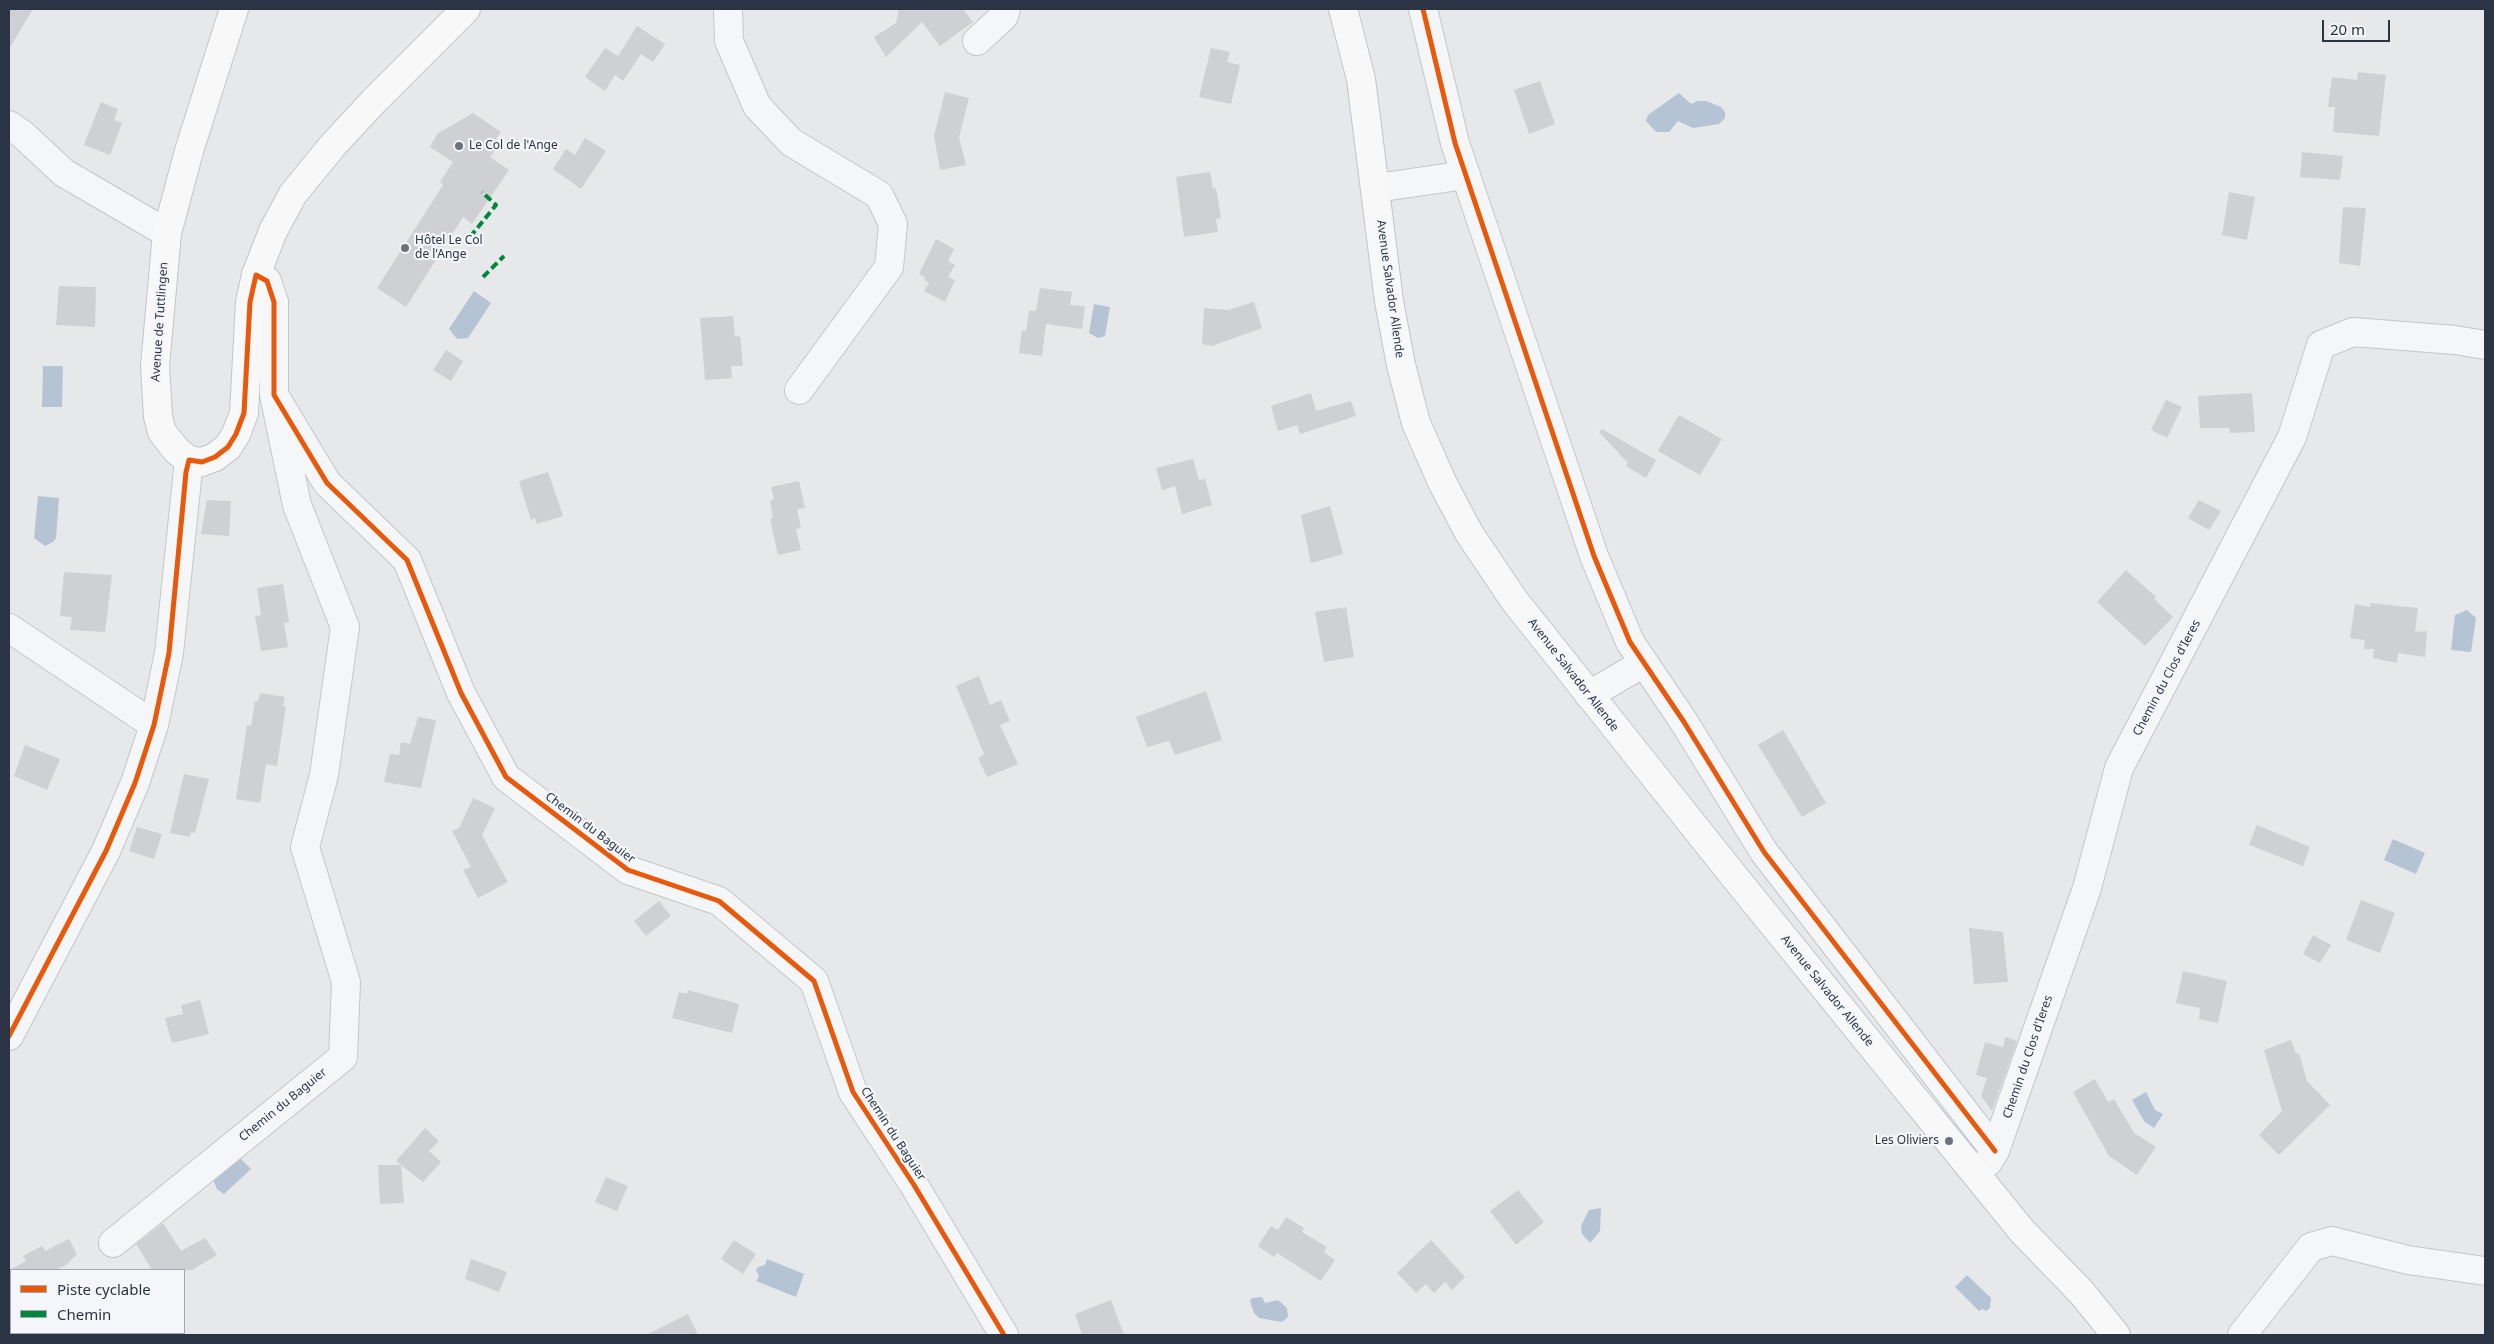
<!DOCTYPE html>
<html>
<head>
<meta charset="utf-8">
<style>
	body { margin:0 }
	#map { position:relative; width:2494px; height:1344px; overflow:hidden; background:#e6e8ea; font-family:"Noto Sans",sans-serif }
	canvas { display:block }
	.frame { position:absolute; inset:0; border:10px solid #2b3445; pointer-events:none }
	.legend { position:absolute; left:10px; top:1269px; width:175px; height:65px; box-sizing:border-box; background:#f4f6f9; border:1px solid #a4a8b1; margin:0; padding:6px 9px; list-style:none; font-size:15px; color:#2b3445 }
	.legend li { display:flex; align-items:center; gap:10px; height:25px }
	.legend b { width:25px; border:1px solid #a4a8b1 }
	.scale { position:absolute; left:2322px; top:20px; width:68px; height:22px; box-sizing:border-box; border:2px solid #2b3445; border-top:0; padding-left:6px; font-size:15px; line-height:18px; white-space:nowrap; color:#2b3445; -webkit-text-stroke:4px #f4f6f9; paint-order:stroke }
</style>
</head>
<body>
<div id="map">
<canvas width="2494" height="1344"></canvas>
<div class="frame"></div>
<ul class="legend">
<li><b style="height:6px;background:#e8590c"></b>Piste cyclable</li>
<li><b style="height:6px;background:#00873e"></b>Chemin</li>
</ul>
<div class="scale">20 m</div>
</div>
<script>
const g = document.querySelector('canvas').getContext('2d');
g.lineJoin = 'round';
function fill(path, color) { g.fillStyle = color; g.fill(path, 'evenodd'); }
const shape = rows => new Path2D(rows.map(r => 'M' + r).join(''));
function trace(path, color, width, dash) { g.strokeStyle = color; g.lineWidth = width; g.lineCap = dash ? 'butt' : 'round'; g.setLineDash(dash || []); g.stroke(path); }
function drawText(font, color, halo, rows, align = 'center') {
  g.font = font + ' "Noto Sans",sans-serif'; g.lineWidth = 4.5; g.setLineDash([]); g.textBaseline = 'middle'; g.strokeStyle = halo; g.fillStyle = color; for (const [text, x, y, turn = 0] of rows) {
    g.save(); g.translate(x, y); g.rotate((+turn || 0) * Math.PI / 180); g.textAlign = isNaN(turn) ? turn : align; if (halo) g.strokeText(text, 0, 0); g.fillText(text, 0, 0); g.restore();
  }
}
const water = shape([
	[1679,93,1691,104,1697,101,1706,101,1721,107,1725,112,1725,118,1719,124,1693,128,1678,121,1669,132,1656,132,1646,121,1648,115],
	[474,291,491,303,468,338,457,339,449,329],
	[1094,304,1110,307,1105,336,1098,338,1089,333],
	[43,366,63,366,62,407,42,407],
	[38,496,59,498,56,538,53,542,45,546,34,538],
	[2467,610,2476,618,2471,652,2451,650,2455,615],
	[2393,839,2425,853,2416,874,2384,860],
	[2146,1092,2155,1110,2163,1114,2154,1128,2144,1121,2132,1100],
	[238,1156,251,1169,224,1194,217,1189,213,1180],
	[1601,1208,1600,1231,1590,1243,1582,1234,1581,1226,1589,1210],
	[767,1259,804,1274,796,1297,756,1281,759,1277,756,1270,758,1267,765,1265],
	[1967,1275,1991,1298,1990,1308,1986,1311,1982,1309,1979,1311,1955,1287],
	[1262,1297,1265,1303,1278,1300,1287,1308,1288,1317,1282,1322,1259,1318,1254,1313,1250,1301,1252,1298]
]);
const building = shape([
	[9,9,33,9,9,49],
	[899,9,963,9,973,22,940,46,922,22,886,57,874,37,896,23],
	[637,26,665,44,653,62,641,54,623,81,615,75,605,91,585,77,605,48,618,56],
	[1211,48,1230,52,1227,62,1240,65,1231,104,1199,97],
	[2358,72,2386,75,2379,136,2333,132,2335,107,2328,107,2332,77,2357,80],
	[1540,81,1555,124,1529,134,1514,90],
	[945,92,969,98,959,137,966,165,940,170,934,136],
	[101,102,118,109,114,120,122,123,110,155,84,145],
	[473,113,501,132,492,145,497,148,490,157,509,170,472,224,463,217,406,307,377,288,443,185,440,182,453,162,430,147,437,134],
	[585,138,606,151,581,189,553,169,566,149,575,155],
	[2302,152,2343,156,2340,180,2300,177],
	[1210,172,1213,189,1216,188,1221,218,1216,219,1218,232,1184,237,1176,177],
	[2229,192,2255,197,2247,240,2222,235],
	[2343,207,2366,208,2360,266,2339,263],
	[936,239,954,249,948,261,955,265,948,277,955,280,945,302,924,291,929,283,924,280,925,277,919,274],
	[59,286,96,287,95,327,56,325],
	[1040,288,1072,292,1070,305,1085,306,1082,329,1046,324,1042,356,1019,353,1022,330,1026,331,1029,311,1036,311],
	[1254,302,1262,328,1212,346,1202,344,1204,308,1228,310],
	[733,316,735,337,740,336,743,366,731,366,732,378,705,380,700,318],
	[446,350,463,361,451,381,433,370],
	[1311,393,1316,411,1351,401,1356,416,1300,434,1297,425,1278,431,1271,406],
	[2252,393,2255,432,2230,433,2229,428,2200,428,2198,396],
	[2166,400,2182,407,2167,438,2151,430],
	[1679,415,1722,439,1700,475,1658,451],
	[1602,429,1656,460,1646,478,1626,466,1628,463,1599,432],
	[1193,459,1199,480,1205,479,1212,505,1182,514,1175,486,1162,490,1156,468],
	[548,472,563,516,537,524,535,518,531,520,519,481],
	[799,481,805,508,797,509,801,528,796,529,801,550,778,555,770,519,773,518,770,500,774,499,771,487],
	[207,500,231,501,229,536,201,534],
	[2199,500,2221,511,2209,530,2188,518],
	[1330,506,1343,554,1311,563,1301,515],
	[2126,570,2156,597,2154,599,2173,617,2145,646,2097,602],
	[64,572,112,575,105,632,70,630,72,617,60,616],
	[283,584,289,622,284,623,288,647,261,651,255,616,261,615,257,588],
	[2370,603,2418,608,2415,632,2427,631,2425,657,2398,653,2397,663,2373,658,2374,649,2364,649,2365,640,2350,638,2355,604,2370,607],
	[1346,607,1354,657,1324,662,1315,612],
	[979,676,990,705,1001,700,1010,721,1000,725,1018,764,987,777,978,758,984,754,956,686],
	[1206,691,1222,740,1175,755,1169,741,1147,747,1136,717],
	[260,693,285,697,283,706,286,706,277,766,266,764,260,803,236,799,247,725,251,726,255,701,258,702],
	[418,717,436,720,421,788,384,782,390,754,399,755,401,742,410,744],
	[1783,730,1826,803,1802,817,1758,745],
	[25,745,60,759,47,790,14,776],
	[184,774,209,779,195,833,191,832,190,837,170,833],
	[473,798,495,808,482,835,508,882,478,898,463,870,471,867,452,831,459,828],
	[2257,825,2310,847,2303,866,2249,845],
	[137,827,162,834,154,859,129,851],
	[2361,900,2395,913,2380,953,2346,940],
	[659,901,671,916,646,936,634,921],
	[1969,928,2003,932,2008,982,1974,984],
	[2313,935,2331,945,2320,963,2303,954],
	[2183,971,2227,981,2218,1023,2199,1019,2200,1008,2176,1003],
	[688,990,739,1004,732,1033,672,1018,679,992,687,994],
	[200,1000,209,1034,172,1043,165,1018,183,1014,181,1005],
	[2005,1037,2017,1041,1992,1111,1981,1096,1987,1078,1976,1075,1985,1042,2003,1047],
	[2291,1040,2296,1054,2299,1053,2307,1081,2330,1105,2279,1155,2259,1135,2282,1111,2264,1050],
	[2095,1079,2108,1102,2114,1099,2134,1133,2156,1147,2137,1175,2109,1156,2073,1092],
	[425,1128,439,1141,429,1151,441,1162,423,1182,401,1165,404,1203,380,1204,378,1165,401,1165,396,1161],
	[606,1177,628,1186,617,1211,595,1202],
	[1518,1190,1544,1222,1516,1245,1490,1211],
	[1286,1217,1304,1228,1302,1232,1327,1247,1324,1252,1335,1260,1321,1281,1277,1253,1274,1257,1258,1246,1271,1226,1278,1230],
	[163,1223,181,1251,205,1238,217,1255,192,1270,146,1270,151,1268,136,1244],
	[69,1239,77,1254,67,1264,56,1270,10,1270,26,1261,23,1256,42,1246,45,1251],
	[734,1240,756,1254,743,1274,721,1259],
	[1431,1240,1465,1277,1452,1290,1445,1282,1434,1293,1426,1284,1416,1293,1397,1273],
	[471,1259,507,1272,499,1292,465,1279],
	[1111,1300,1124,1335,1082,1335,1075,1314],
	[688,1314,698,1335,646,1335]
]);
const minor = shape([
	[728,9,729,41,757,106,791,142,879,195,893,224,889,267,799,390],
	[1423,9,1455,143,1594,556,1630,642,1684,722,1764,852,1995,1151],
	[977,41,1004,16,1006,9],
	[9,125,22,134,64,173,167,233],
	[1376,188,1466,175],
	[274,395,327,483,407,560,461,693,506,777,628,870,719,901,814,981,853,1092,914,1185,1004,1335],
	[9,628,154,725],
	[1589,695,1644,663],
	[9,1036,106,851,135,783,154,725,169,653,189,460],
	[1988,1162,1995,1151,2087,888,2119,768,2292,437,2321,345,2353,332,2455,340,2485,345],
	[113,1243,343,1057,346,982,305,847,324,775,345,627,297,505,274,395,274,302,267,281,256,275],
	[2242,1335,2311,1247,2332,1241,2408,1260,2485,1271]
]);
const major = shape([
	[234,9,189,151,167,233,155,366,158,417,162,432,177,451,189,460,202,462,215,457,228,447,236,434,244,413,250,302,256,275,273,231,293,194,334,144,374,101,466,9],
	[1343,9,1361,79,1389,301,1401,365,1416,423,1443,484,1469,533,1514,600,1733,875,2022,1231,2082,1293,2116,1335]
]);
const quiet = shape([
	[470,237,496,205,482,192],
	[483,277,504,256]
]);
const cycleway = shape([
	[1423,9,1455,143,1594,556,1630,642,1684,722,1764,852,1995,1151],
	[9,1036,106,851,135,783,154,725,169,653,186,472,189,460,202,462,215,457,228,447,236,434,244,413,250,302,256,275,267,281,274,302,274,395,327,483,407,560,461,693,506,777,628,870,719,901,814,981,853,1092,914,1185,1004,1335]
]);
const markers = [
	[459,146,5,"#6c737f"],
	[405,248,5,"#6c737f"],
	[1949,1141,5,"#6c737f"]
];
const poiNames = [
	["Le Col de l'Ange",469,146],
	["Hôtel Le Col",415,241],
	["de l'Ange",415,255],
	["Les Oliviers",1939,1141,"right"]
];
const streetNames = [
	["Avenue Salvador Allende",1390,289,82],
	["Avenue de Tuttlingen",160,322,-86],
	["Avenue Salvador Allende",1573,675,52],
	["Chemin du Clos d'Ieres",2167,678,-62],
	["Chemin du Baguier",590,828,37],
	["Avenue Salvador Allende",1827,991,51],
	["Chemin du Clos d'Ieres",2028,1057,-71],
	["Chemin du Baguier",283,1105,-39],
	["Chemin du Baguier",893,1134,57]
];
fill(water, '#b4c4d5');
fill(building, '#ced0d3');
trace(minor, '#c4c6c8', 30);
trace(major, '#c2c5c8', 30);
trace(minor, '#f5f6f7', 28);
trace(major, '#f8f8f8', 28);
trace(quiet, '#00873e', 4, [8, 4]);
trace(cycleway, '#e8590c', 5);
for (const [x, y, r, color] of markers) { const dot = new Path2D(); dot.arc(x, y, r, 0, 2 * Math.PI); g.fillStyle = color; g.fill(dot); trace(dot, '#f4f6f9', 2); }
drawText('12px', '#2b3445', '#f4f6f9', poiNames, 'left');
drawText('12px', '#2b3445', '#f4f6f9', streetNames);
</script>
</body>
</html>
